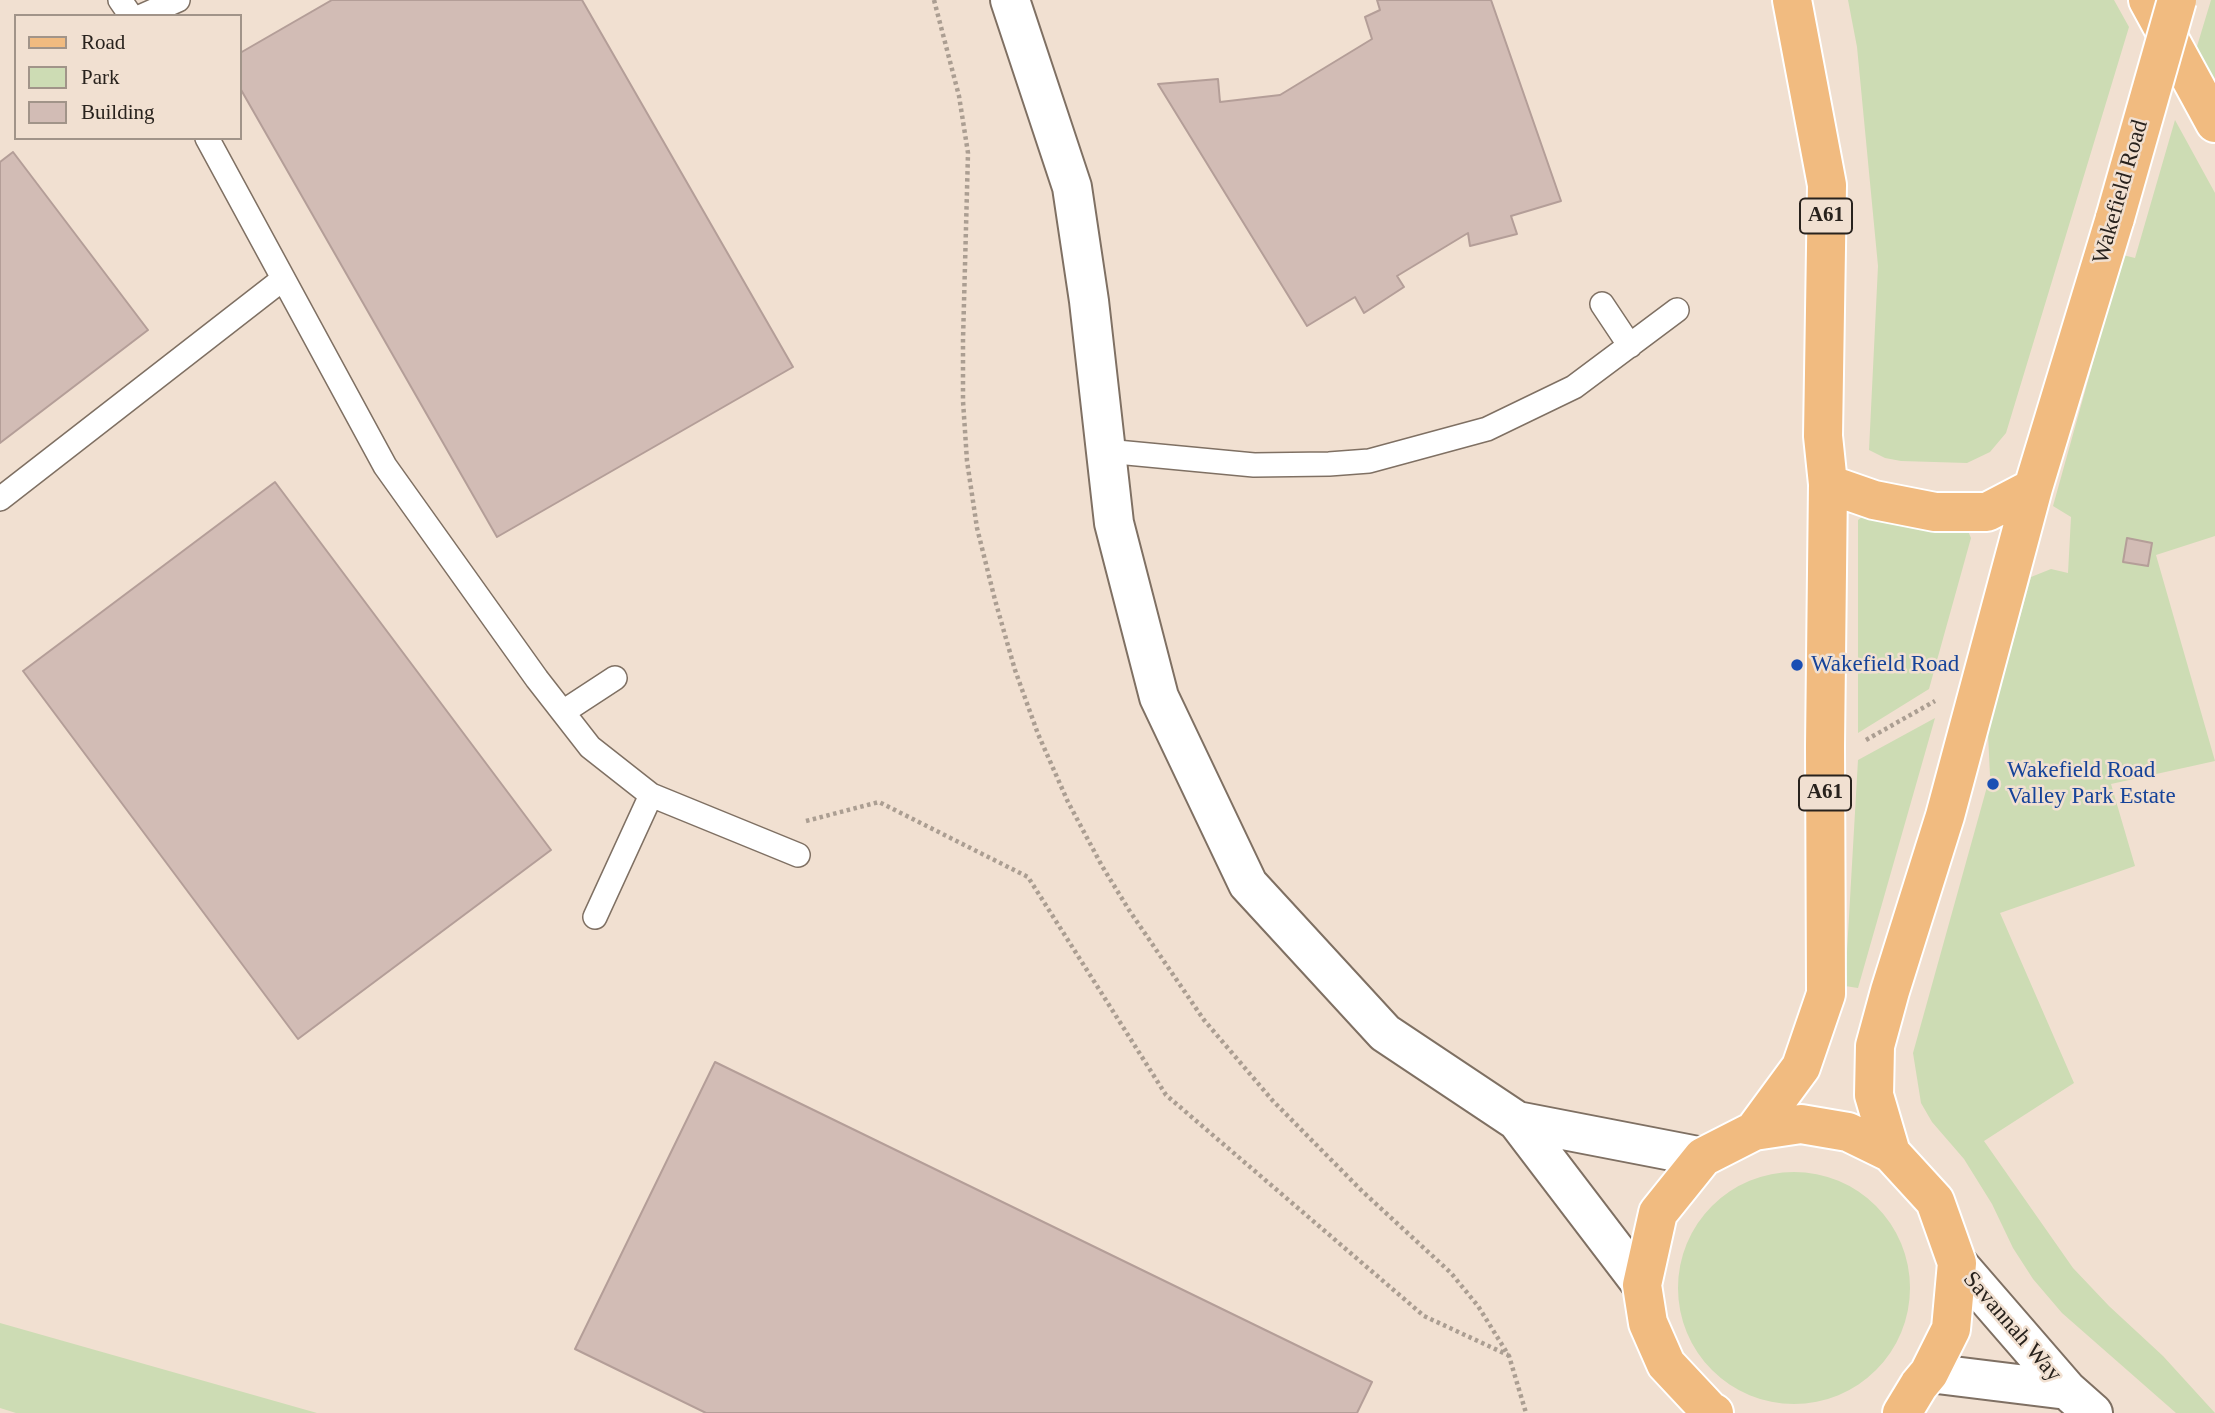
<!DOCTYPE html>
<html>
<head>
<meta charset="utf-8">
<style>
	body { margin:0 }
	#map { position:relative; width:2215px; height:1413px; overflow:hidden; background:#f1e0d1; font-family:"Times New Roman",serif }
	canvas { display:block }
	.legend { position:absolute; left:14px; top:14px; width:228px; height:126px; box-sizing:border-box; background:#f1e0d1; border:2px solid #a19489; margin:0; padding:9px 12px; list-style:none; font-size:21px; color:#28221d }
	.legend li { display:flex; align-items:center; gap:14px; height:35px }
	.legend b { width:35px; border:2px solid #a19489 }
</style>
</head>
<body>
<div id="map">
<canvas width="2215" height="1413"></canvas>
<ul class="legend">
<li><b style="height:9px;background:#f1bb80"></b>Road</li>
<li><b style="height:19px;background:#cddcb4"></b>Park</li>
<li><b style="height:19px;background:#d2bcb5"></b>Building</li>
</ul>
</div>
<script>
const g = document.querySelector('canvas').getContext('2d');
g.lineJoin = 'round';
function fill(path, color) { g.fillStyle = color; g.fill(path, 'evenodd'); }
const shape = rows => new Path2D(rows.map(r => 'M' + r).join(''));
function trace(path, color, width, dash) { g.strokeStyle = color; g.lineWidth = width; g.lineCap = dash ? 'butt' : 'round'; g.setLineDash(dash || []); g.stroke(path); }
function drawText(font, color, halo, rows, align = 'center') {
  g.font = font + ' "Times New Roman",serif'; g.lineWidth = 5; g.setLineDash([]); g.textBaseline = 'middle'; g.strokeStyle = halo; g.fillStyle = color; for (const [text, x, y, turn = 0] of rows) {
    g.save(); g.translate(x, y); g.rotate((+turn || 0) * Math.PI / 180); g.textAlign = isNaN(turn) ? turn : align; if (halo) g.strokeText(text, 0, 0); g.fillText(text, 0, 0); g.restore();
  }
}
const green = shape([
	[1848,0,2114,0,2129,27,2006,433,1990,452,1967,463,1901,461,1885,458,1869,450,1878,266,1857,47],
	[2211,0,2215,0,2215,90,2195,53],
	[2175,120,2215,193,2215,536,2156,555,2215,761,2111,784,2135,866,2000,913,2074,1083,1984,1141,2073,1268,2109,1306,2163,1356,2215,1413,2176,1413,2062,1313,2033,1279,2013,1248,1992,1204,1964,1159,1932,1122,1921,1103,1913,1053,1990,776,1988,733,2031,577,2051,569,2068,573,2071,517,2053,506,2123,255,2135,258],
	[1867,513,1965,524,1971,538,1929,689,1858,733,1858,520],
	[1935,718,1858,988,1845,986,1858,760],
	'1678 1288a116 116 0 1 1 232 0a116 116 0 1 1-232 0Z',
	[0,1323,317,1413,16,1413,0,1408]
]);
const building = shape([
	[332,0,582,0,793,367,497,537,240,88,240,53,332,0],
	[1377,0,1491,0,1561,201,1511,216,1517,234,1470,246,1468,233,1397,276,1404,287,1364,313,1355,297,1307,326,1158,84,1218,79,1220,102,1280,95,1372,39,1365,17,1380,10,1377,0],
	[13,152,148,330,0,443,0,162,13,152],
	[275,482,551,850,298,1039,23,671,275,482],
	[2127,538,2152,543,2148,566,2123,562,2127,538],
	[715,1062,1372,1382,1357,1413,706,1413,575,1349,715,1062]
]);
const path = shape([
	[934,0,959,96,968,153,963,340,963,401,967,461,977,528,995,600,1015,670,1038,734,1068,802,1102,866,1129,910,1204,1020,1273,1101,1362,1191,1451,1273,1478,1306,1509,1356,1526,1413],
	[1866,740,1935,701],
	[806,821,879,802,1028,877,1166,1095,1424,1316,1508,1355]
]);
const lane = shape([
	[120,0,131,16],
	[142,16,178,0],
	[207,138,385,466,537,679,590,747,651,795,798,855],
	[1602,304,1630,346],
	[1106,451,1254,465,1329,464,1369,461,1487,429,1574,387,1677,310],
	[0,499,283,279],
	[563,712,615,678],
	[595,917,651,795]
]);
const street = shape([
	[1010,0,1072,187,1089,301,1114,523,1159,697,1248,884,1385,1033,1517,1121],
	[1957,1263,2067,1390,2093,1413],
	[1642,1285,1517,1121,1703,1157],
	[1929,1373,2067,1390]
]);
const primary = shape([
	[2148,0,2215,123],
	[1828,484,1874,500,1935,512,1987,512,2033,488],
	[1754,1131,1801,1067,1826,994,1825,746,1828,484,1823,436,1827,185,1792,0],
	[1891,1153,1874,1095,1875,1046,1890,991,1945,816,2033,488,2115,218],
	[1714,1413,1710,1411,1666,1364,1648,1323,1642,1285,1658,1213,1703,1157,1754,1131,1801,1124,1848,1132,1891,1153,1935,1201,1957,1263,1951,1329,1929,1373,1919,1385,1902,1413]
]);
const primaryBridge = shape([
	[2115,218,2177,0]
]);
const markers = [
	[1797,665,7,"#1a4fb4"],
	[1993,784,7,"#1a4fb4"]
];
const shields = [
	[1826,216,52],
	[1825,793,52]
];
const shieldNames = [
	["A61",1826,216],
	["A61",1825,793]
];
const streetNames = [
	["Wakefield Road",2121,192,-74],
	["Savannah Way",2012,1327,49]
];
const transitNames = [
	["Wakefield Road",1811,665],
	["Wakefield Road",2007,771],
	["Valley Park Estate",2007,797]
];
fill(green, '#cddcb4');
fill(building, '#d2bcb5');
trace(building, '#b49e98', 2);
trace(lane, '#7f7063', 26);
trace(street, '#7f7063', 42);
trace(primary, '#fff', 42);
trace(path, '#ab9e92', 4.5, [3.5, 3.5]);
trace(lane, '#fff', 23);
trace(street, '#fff', 38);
trace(primary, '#f1bb80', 38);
trace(primaryBridge, '#fff', 42, []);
trace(primaryBridge, '#f1bb80', 38);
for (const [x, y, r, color] of markers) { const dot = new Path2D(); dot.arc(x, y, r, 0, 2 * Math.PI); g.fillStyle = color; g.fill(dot); trace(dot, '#f1e0d1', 2.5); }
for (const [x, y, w] of shields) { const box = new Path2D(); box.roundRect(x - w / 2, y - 17.5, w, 35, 5); g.fillStyle = '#f1e0d1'; g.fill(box); trace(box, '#28221d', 2); }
drawText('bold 21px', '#28221d', null, shieldNames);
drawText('23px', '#28221d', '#f1e0d1', streetNames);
drawText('23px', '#164399', '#f1e0d1', transitNames, 'left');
</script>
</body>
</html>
